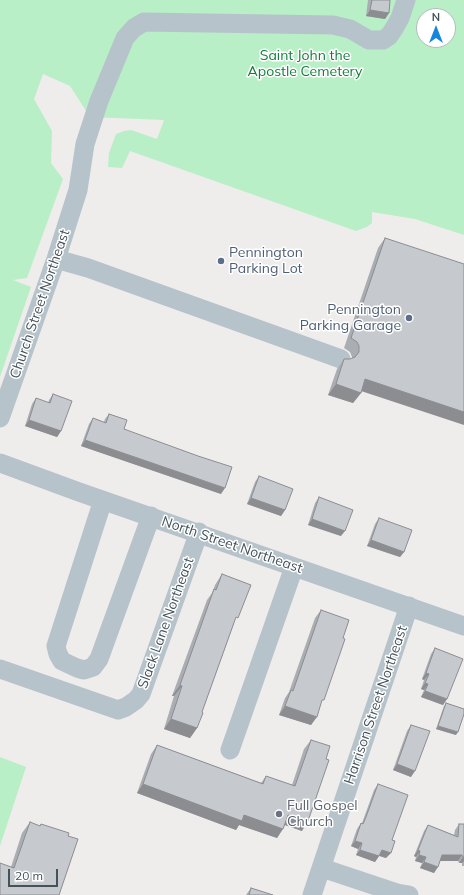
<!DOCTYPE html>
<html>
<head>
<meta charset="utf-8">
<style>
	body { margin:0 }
	#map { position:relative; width:464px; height:895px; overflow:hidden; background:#efecec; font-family:Mulish,sans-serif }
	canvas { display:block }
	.north { position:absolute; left:416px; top:8px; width:40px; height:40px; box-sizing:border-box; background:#fff; border:1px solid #b4babd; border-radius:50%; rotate:0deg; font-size:11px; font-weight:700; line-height:16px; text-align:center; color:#44525a }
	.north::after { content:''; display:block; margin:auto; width:14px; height:18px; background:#1585e0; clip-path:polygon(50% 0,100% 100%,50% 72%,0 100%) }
	.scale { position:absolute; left:8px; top:869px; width:50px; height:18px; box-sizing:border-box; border:2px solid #44525a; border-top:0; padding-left:5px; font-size:12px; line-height:14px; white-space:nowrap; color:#44525a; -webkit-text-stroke:3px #fff; paint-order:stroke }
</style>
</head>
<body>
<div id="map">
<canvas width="464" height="895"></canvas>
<div class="north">N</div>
<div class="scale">20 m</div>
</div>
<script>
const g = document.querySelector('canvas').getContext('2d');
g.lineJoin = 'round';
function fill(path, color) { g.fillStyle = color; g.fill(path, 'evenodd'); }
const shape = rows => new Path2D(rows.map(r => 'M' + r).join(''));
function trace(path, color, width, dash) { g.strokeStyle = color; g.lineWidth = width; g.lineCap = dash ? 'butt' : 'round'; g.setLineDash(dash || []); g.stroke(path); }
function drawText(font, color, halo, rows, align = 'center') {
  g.font = font + ' Mulish,sans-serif'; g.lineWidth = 3; g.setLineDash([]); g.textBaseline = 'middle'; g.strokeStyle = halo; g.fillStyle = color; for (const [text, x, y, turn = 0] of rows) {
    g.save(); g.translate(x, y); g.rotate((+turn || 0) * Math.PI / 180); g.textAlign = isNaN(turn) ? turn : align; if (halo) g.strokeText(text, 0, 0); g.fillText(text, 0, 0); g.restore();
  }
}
const green = shape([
	[0,0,464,0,464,235,415,219,372,212,372,223,367,227,356,231,130,151,122,168,108,167,109,153,116,134,124,131,131,130,157,139,164,120,90,117,70,86,43,74,34,99,52,131,51,163,63,179,27,278,13,280,31,287,0,377],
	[424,16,448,16,448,40,424,40],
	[0,757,26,767,0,846]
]);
const minor = shape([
	[56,259,88,268,341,359],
	[0,418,56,259,78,190,85,144,99,101,125,38,134,28,144,22,333,25,350,29,369,40,383,40,389,36,395,27,400,18,406,0],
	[0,463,79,492,464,626],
	[103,500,56,646,58,654,62,661,77,668,84,670,93,667,99,659,151,516],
	[0,669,118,710,126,707,136,700,141,694,199,532],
	[230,750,294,567],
	[322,868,397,893,409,895],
	[312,895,409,606]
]);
const wall = shape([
	[368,0,390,0,389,13,385,19,366,16],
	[385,238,362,391,361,393,353,403,328,395,337,369,344,359,352,359,352,357,350,352,344,348,378,248],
	[53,394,61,431,57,437,25,426,32,404,36,398,48,403,49,400],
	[109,414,124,429,221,494,81,446,89,424,93,418,104,422,105,419],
	[259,476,285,510,281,516,247,504,255,482],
	[319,497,341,536,308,525,315,503],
	[379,518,404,552,400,557,367,546,375,524],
	[222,574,234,623,202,712,197,728,190,738,164,729,174,696,172,696,207,600,212,593,215,585],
	[321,610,320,706,311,725,279,715,285,698,289,692,315,618],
	[435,648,447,699,443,705,421,697,424,690,421,689,424,680,422,679,431,654],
	[446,703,456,735,436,729,444,706],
	[411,725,411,777,393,770,407,731],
	[311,740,302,831,285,825,277,838,239,825,236,830,137,793,151,754,157,745,261,783,266,776,292,785,304,749],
	[378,784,392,840,386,858,379,856,375,862,356,855,358,849,351,846,357,829,361,823,362,823,374,790],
	[30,822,39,826,41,824,59,895,11,867,22,833],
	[459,824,464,824,464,866,462,866,462,863,459,863,458,861,440,861,434,873,420,868,422,863,415,861,416,857,414,856,424,831,428,825,454,835,455,830],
	[251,888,273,895,246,895]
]);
const shadedWall = shape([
	[370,10,389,13,385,19,366,16],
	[365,379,464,412,464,425,358,390],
	[336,384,361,393,353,403,328,395],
	[29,420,61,431,57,437,25,426],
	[85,440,225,488,221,494,81,446],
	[251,498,285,510,281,516,247,504],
	[312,519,345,531,341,536,308,525],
	[371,540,404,552,400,557,367,546],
	[426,673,429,674,424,680,422,679],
	[425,683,428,684,424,690,421,689],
	[180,685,182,686,174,696,172,696],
	[425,691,447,699,443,705,421,697],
	[285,706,317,717,311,725,279,715],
	[171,719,197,728,190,738,164,729],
	[438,726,458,732,456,735,436,729],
	[397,764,415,771,411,777,393,770],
	[143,784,244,815,283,829,277,838,239,825,236,830,137,793],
	[288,815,308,821,302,831,282,824],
	[355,841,362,843,358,849,351,846],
	[360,850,379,856,375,862,356,855],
	[382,850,391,853,386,858,377,855],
	[418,850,420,851,416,857,414,856],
	[419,855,426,857,422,863,415,861],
	[442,855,462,855,458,861,438,861],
	[463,857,464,857,464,861,462,863,459,863],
	[424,862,438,867,434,873,420,868]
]);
const building = shape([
	[372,0,390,0,389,13,370,10,372,0],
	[385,238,464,264,464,412,365,379,361,393,336,384,344,359,350,359,355,357,359,352,359,346,357,342,351,338,385,238],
	[53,394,72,401,61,431,29,420,36,398,50,403,53,394],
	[109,414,127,420,124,429,198,456,232,467,225,488,85,440,93,418,106,423,109,414],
	[259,476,293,489,285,510,251,498,259,476],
	[319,497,353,510,345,531,312,519,319,497],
	[379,518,412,530,404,552,371,540,379,518],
	[222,574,251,585,238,618,236,617,202,712,203,713,197,728,171,719,182,686,180,685,214,589,216,590,222,574],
	[321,610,349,620,343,638,345,639,324,700,322,700,317,717,285,706,291,690,293,691,321,610],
	[435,648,463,659,447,699,425,691,428,684,425,683,429,674,426,673,435,648],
	[446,703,464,709,464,714,458,732,438,726,446,703],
	[411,725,430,731,415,771,397,764,411,725],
	[311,740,330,746,326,759,329,760,308,821,288,815,283,829,244,815,242,821,143,784,157,745,263,784,266,776,295,786,311,740],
	[378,784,408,795,392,840,395,841,391,853,382,850,379,856,360,850,362,843,355,841,361,823,363,824,366,817,378,784],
	[30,822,40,826,41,824,69,833,68,836,78,839,59,895,0,895,0,863,14,868,30,822],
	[459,824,464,824,464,857,463,857,462,855,442,855,438,867,424,862,426,857,419,855,420,851,418,850,428,825,458,837,459,824],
	[251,888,273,895,249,895,251,888]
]);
const markers = [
	[221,261,4,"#5c6f8a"],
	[409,318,4,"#5c6f8a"],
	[279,814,4,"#6b7280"]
];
const parkNames = [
	["Saint John the",305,56],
	["Apostle Cemetery",305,72]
];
const serviceNames = [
	["Pennington",229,253],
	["Parking Lot",229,269],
	["Pennington",401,310,"right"],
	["Parking Garage",401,326,"right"]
];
const streetNames = [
	["Church Street Northeast",40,304,-71],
	["North Street Northeast",232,545,19],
	["Slack Lane Northeast",166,623,-70],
	["Harrison Street Northeast",376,705,-71]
];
const worshipNames = [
	["Full Gospel",287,806],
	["Church",287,822]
];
fill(green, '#b8efc7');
trace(minor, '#b7c3ca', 19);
fill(wall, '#aaaeb2');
fill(shadedWall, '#8b8d91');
fill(building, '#c6cacf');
trace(building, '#8b8d91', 1);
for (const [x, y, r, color] of markers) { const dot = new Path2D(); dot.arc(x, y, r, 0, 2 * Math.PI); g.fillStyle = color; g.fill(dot); trace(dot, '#fff', 1.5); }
drawText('14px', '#157b3c', '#fff', parkNames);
drawText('14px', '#4e5e75', '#fff', serviceNames, 'left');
drawText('14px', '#44525a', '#fff', streetNames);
drawText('14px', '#5b616d', '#fff', worshipNames, 'left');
</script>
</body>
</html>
